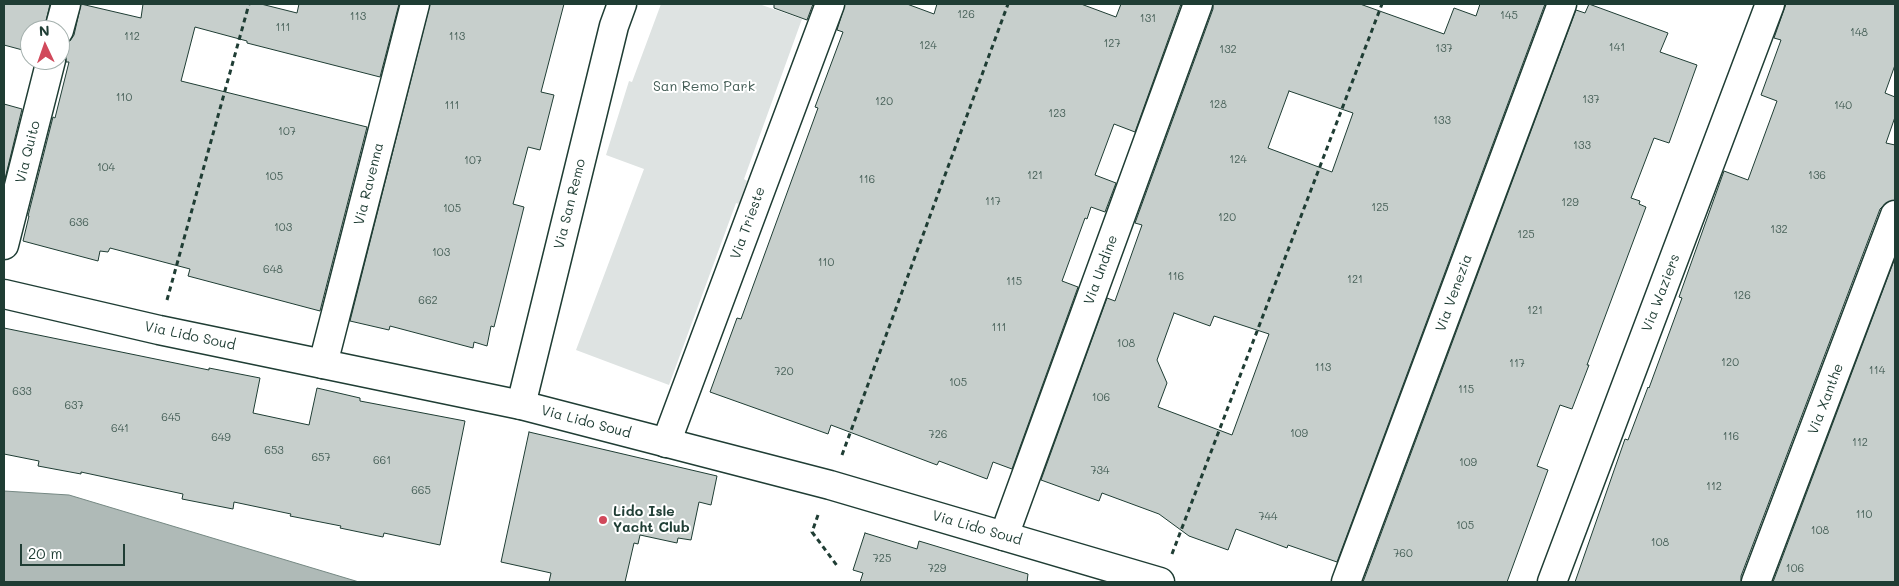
<!DOCTYPE html>
<html>
<head>
<meta charset="utf-8">
<style>
	body { margin:0 }
	#map { position:relative; width:1899px; height:586px; overflow:hidden; background:#fff; font-family:Mali,sans-serif }
	canvas { display:block }
	.frame { position:absolute; inset:0; border:5px solid #1f3d34; pointer-events:none }
	.north { position:absolute; left:20px; top:20px; width:50px; height:50px; box-sizing:border-box; background:#fff; border:1px solid #a5b1ae; border-radius:50%; rotate:357deg; font-size:14px; font-weight:700; line-height:20px; text-align:center; color:#1f3d34 }
	.north::after { content:''; display:block; margin:auto; width:18px; height:22px; background:#d1495b; clip-path:polygon(50% 0,100% 100%,50% 72%,0 100%) }
	.scale { position:absolute; left:20px; top:544px; width:105px; height:22px; box-sizing:border-box; border:2px solid #1f3d34; border-top:0; padding-left:6px; font-size:15px; line-height:18px; white-space:nowrap; color:#1f3d34; -webkit-text-stroke:4px #fff; paint-order:stroke }
</style>
</head>
<body>
<div id="map">
<canvas width="1899" height="586"></canvas>
<div class="frame"></div>
<div class="north">N</div>
<div class="scale">20 m</div>
</div>
<script>
const g = document.querySelector('canvas').getContext('2d');
g.lineJoin = 'round';
function fill(path, color) { g.fillStyle = color; g.fill(path, 'evenodd'); }
const shape = rows => new Path2D(rows.map(r => 'M' + r).join(''));
function trace(path, color, width, dash) { g.strokeStyle = color; g.lineWidth = width; g.lineCap = dash ? 'butt' : 'round'; g.setLineDash(dash || []); g.stroke(path); }
function drawText(font, color, halo, rows, align = 'center') {
  g.font = font + ' Mali,sans-serif'; g.lineWidth = 4; g.setLineDash([]); g.textBaseline = 'middle'; g.strokeStyle = halo; g.fillStyle = color; for (const [text, x, y, turn = 0] of rows) {
    g.save(); g.translate(x, y); g.rotate((+turn || 0) * Math.PI / 180); g.textAlign = isNaN(turn) ? turn : align; if (halo) g.strokeText(text, 0, 0); g.fillText(text, 0, 0); g.restore();
  }
}
const green = shape([
	[661,4,759,4,802,19,744,179,747,181,739,204,736,203,669,385,576,350,644,169,606,155,629,81,632,82]
]);
const water = shape([
	[4,491,69,495,359,582,4,582,4,491]
]);
const building = shape([
	[4,4,50,4,44,30,30,30,30,52,4,45,4,4],
	[81,4,141,18,143,4,261,4,297,13,299,4,399,4,380,77,247,43,247,41,195,27,181,81,367,127,320,311,188,276,190,269,110,248,108,252,100,251,98,261,23,241,29,216,28,216,53,117,55,118,69,62,66,62,66,55,60,45,70,41,74,35,81,4],
	[430,4,564,4,541,92,554,95,540,150,528,147,513,204,524,207,494,327,491,326,487,346,474,342,473,348,390,326,389,330,350,321,430,4],
	[774,4,813,4,807,20,774,8,774,4],
	[845,4,907,4,934,14,937,4,1081,4,1116,17,1121,4,1181,4,1135,132,1114,124,1095,175,1116,183,1105,212,1091,207,1087,219,1085,218,1062,281,1078,287,1012,469,993,462,987,479,939,461,937,465,831,425,828,434,710,392,737,318,741,319,818,108,815,107,843,32,837,30,845,4],
	[1213,4,1360,4,1444,34,1454,8,1476,16,1480,4,1545,4,1337,562,1288,545,1287,548,1236,529,1228,550,1189,536,1159,514,1102,493,1099,501,1041,480,1107,298,1115,301,1142,225,1135,223,1213,9,1213,4],
	[1289,91,1353,113,1332,172,1268,148,1289,91],
	[1174,313,1210,326,1214,316,1269,334,1232,435,1158,407,1167,383,1157,360,1174,313],
	[1589,4,1668,33,1660,52,1697,65,1669,143,1654,138,1631,198,1640,201,1639,204,1646,207,1587,365,1589,365,1572,409,1560,405,1537,466,1548,470,1507,582,1363,582,1576,10,1585,13,1589,4],
	[1786,4,1895,4,1895,65,1885,93,1895,97,1895,117,1886,143,1895,145,1895,200,1886,203,1880,209,1741,576,1741,582,1575,582,1625,439,1628,440,1648,387,1649,388,1682,298,1679,297,1724,171,1748,180,1777,101,1761,95,1781,40,1774,38,1786,4],
	[4,104,22,109,4,183,4,104],
	[1895,258,1895,582,1773,582,1895,258],
	[4,328,209,370,209,368,260,378,253,413,309,425,317,388,360,398,360,401,465,421,440,545,384,533,383,537,340,528,341,526,290,516,291,514,234,502,233,509,182,499,183,494,81,472,81,474,38,466,39,461,4,454,4,328],
	[529,432,717,476,711,505,699,502,691,540,678,538,677,543,640,535,638,544,634,543,625,582,549,582,551,573,501,562,529,432],
	[865,533,917,549,919,541,1028,574,1027,582,860,582,863,573,853,570,865,533]
]);
const path = shape([
	[167,300,249,4],
	[842,455,1008,4],
	[818,515,812,532,838,567],
	[1172,554,1382,4]
]);
const street = shape([
	[59,30,66,4],
	[4,245,51,60],
	[323,364,415,4],
	[521,405,614,26,622,4],
	[666,443,830,4],
	[1004,536,1198,4],
	[1346,582,1562,4],
	[1552,582,1770,4],
	[1756,582,1895,215]
]);
const secondary = shape([
	[4,294,159,330,521,405,830,485,1160,582]
]);
const markers = [
	[603,520,5,"#d1495b"]
];
const numberNames = [
	["126",966,15],
	["145",1509,16],
	["113",358,17],
	["131",1148,19],
	["111",283,28],
	["148",1859,33],
	["112",132,37],
	["113",457,37],
	["127",1112,44],
	["124",928,46],
	["141",1617,48],
	["137",1444,49],
	["132",1228,50],
	["110",124,98],
	["137",1591,100],
	["120",884,102],
	["128",1218,105],
	["111",452,106],
	["140",1843,106],
	["123",1057,114],
	["133",1442,121],
	["107",287,132],
	["133",1582,146],
	["124",1238,160],
	["107",473,161],
	["104",106,168],
	["121",1035,176],
	["136",1817,176],
	["105",274,177],
	["116",867,180],
	["117",993,202],
	["129",1570,203],
	["125",1380,208],
	["105",452,209],
	["120",1227,218],
	["636",79,223],
	["103",283,228],
	["132",1779,230],
	["125",1526,235],
	["103",441,253],
	["110",826,263],
	["648",273,270],
	["116",1176,277],
	["121",1355,280],
	["115",1014,282],
	["126",1742,296],
	["662",428,301],
	["121",1535,311],
	["111",999,328],
	["108",1126,344],
	["120",1730,363],
	["117",1517,364],
	["113",1323,368],
	["114",1877,371],
	["720",784,372],
	["105",958,383],
	["115",1466,390],
	["633",22,392],
	["106",1101,398],
	["637",74,406],
	["645",171,418],
	["641",120,429],
	["109",1299,434],
	["726",938,435],
	["116",1731,437],
	["649",221,438],
	["112",1860,443],
	["653",274,451],
	["657",321,458],
	["661",382,461],
	["109",1468,463],
	["734",1100,471],
	["112",1714,487],
	["665",421,491],
	["110",1864,515],
	["744",1268,517],
	["105",1465,526],
	["108",1820,531],
	["108",1660,543],
	["760",1403,554],
	["725",882,559],
	["729",937,569],
	["106",1795,569]
];
const parkNames = [
	["San Remo Park",704,87]
];
const streetNames = [
	["Via Quito",28,152,-76],
	["Via Ravenna",369,184,-76],
	["Via San Remo",570,204,-76],
	["Via Trieste",748,223,-70],
	["Via Undine",1101,270,-70],
	["Via Venezia",1454,293,-70],
	["Via Waziers",1661,293,-69],
	["Via Lido Soud",190,336,12],
	["Via Xanthe",1826,399,-69],
	["Via Lido Soud",586,422,15],
	["Via Lido Soud",977,528,16]
];
const poiNames = [
	["Lido Isle",613,512],
	["Yacht Club",613,528]
];
fill(green, '#dee3e2');
fill(water, '#afbab7');
trace(water, '#758883', 1);
fill(building, '#c7cfcc');
trace(building, '#1f3d34', 1);
trace(street, '#1f3d34', 31);
trace(secondary, '#1f3d34', 31);
trace(path, '#1f3d34', 3, [5, 4]);
trace(street, '#fff', 28);
trace(secondary, '#fff', 28);
for (const [x, y, r, color] of markers) { const dot = new Path2D(); dot.arc(x, y, r, 0, 2 * Math.PI); g.fillStyle = color; g.fill(dot); trace(dot, '#fff', 2); }
drawText('11px', '#49625a', null, numberNames);
drawText('14px', '#455e57', '#fff', parkNames);
drawText('14px', '#1f3d34', '#fff', streetNames);
drawText('bold 14px', '#1f3d34', '#fff', poiNames, 'left');
</script>
</body>
</html>
